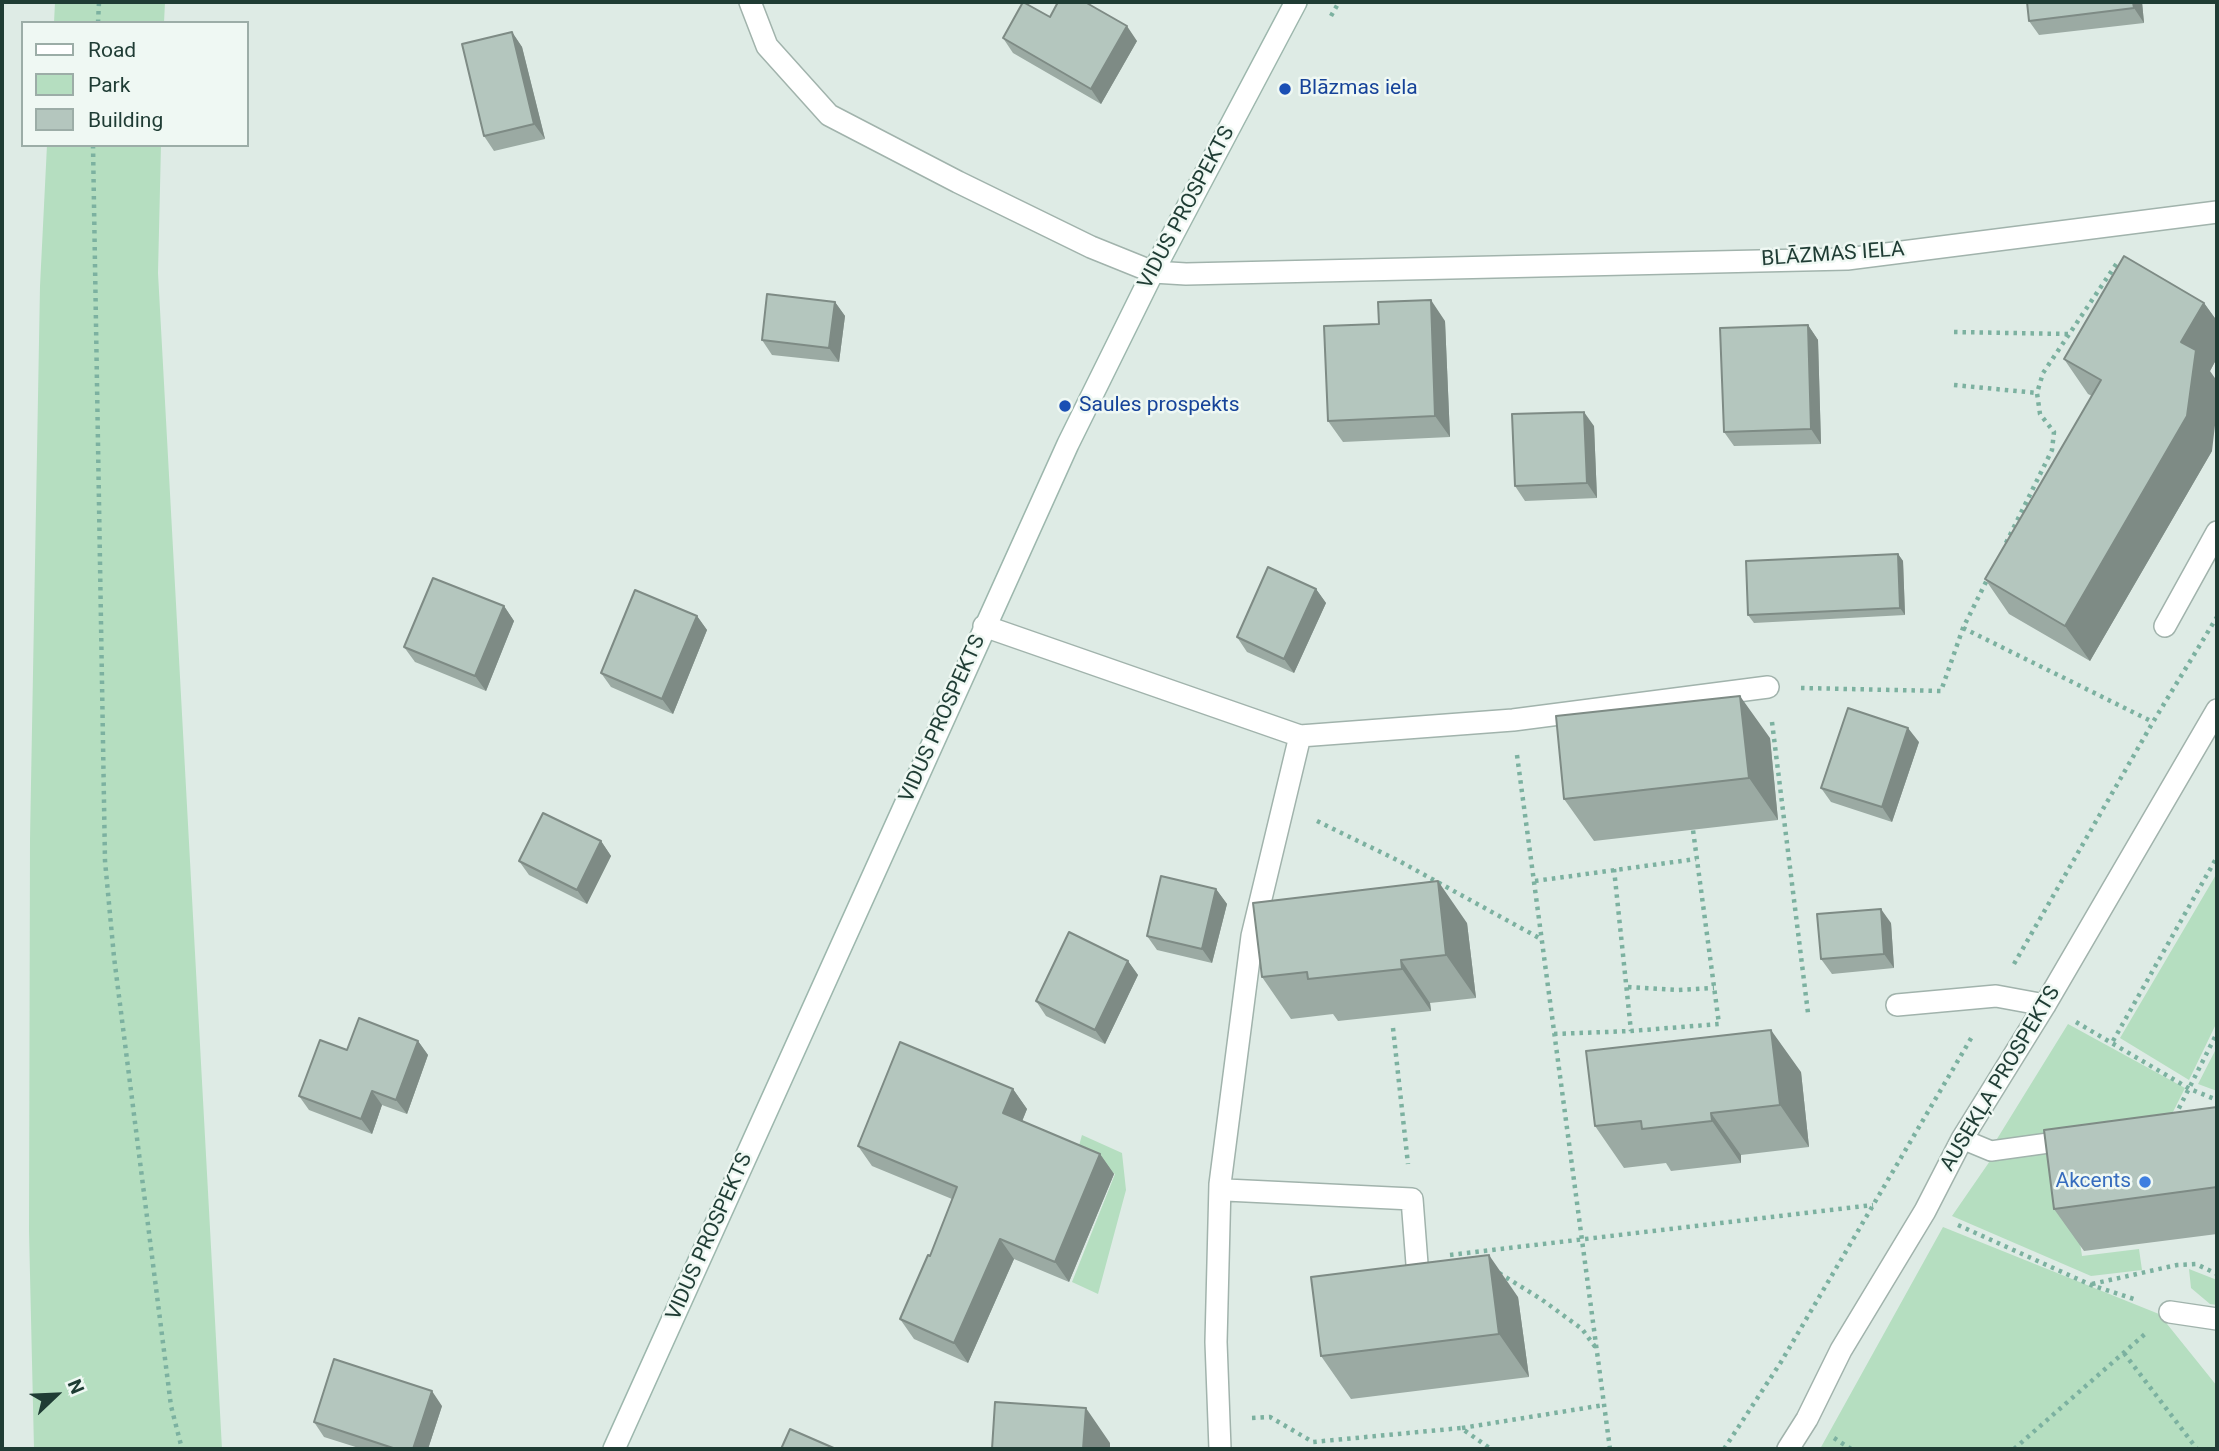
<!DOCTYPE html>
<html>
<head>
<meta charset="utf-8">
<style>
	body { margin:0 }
	#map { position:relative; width:2219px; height:1451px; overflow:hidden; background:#deebe5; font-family:Roboto,sans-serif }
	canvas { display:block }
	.frame { position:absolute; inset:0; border:4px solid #1f3c34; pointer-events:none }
	.legend { position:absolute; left:21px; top:21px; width:228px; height:126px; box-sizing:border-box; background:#eff8f3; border:2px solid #9cada7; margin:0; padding:9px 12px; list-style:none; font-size:21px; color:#1f3c34 }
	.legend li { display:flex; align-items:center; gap:14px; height:35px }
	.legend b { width:35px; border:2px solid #9cada7 }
	.north { position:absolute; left:21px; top:1360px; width:70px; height:70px; -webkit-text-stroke:5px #eff8f3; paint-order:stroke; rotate:67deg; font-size:19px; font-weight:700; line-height:28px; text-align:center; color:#1f3c34 }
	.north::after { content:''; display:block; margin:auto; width:24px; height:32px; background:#1f3c34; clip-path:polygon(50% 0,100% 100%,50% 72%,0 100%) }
</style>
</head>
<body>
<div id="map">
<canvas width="2219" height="1451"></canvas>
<div class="frame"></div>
<ul class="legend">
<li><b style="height:9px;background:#fff"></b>Road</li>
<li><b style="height:19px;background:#b5dec0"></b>Park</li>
<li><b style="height:19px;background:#b4c6be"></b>Building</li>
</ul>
<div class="north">N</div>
</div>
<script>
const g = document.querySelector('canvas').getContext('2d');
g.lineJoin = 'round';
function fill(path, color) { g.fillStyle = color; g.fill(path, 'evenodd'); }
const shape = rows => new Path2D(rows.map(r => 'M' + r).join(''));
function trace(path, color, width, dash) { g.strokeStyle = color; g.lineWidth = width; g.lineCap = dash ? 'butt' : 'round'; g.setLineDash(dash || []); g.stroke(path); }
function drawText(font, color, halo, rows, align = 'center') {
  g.font = font + ' Roboto,sans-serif'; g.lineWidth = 5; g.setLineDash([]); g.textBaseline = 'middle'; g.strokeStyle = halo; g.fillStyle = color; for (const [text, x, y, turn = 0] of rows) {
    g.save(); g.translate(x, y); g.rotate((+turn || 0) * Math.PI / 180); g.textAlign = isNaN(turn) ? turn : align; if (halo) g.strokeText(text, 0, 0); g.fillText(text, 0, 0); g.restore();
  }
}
const green = shape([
	[55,2,165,2,164,23,54,23],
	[47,145,161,145,158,273,222,1449,34,1449,29,1231,30,839,40,286],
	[2217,873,2217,1022,2189,1080,2120,1038],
	[2068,1024,2185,1088,2168,1122,1992,1147],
	[2217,1047,2217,1091,2198,1084],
	[2217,1128,2069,1169,2082,1256,2139,1249,2142,1270,2091,1276,1952,1216,1992,1158],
	[1082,1135,1122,1153,1126,1190,1098,1294,1072,1282,1115,1174,1076,1156],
	[1943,1227,2159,1314,2217,1386,2217,1449,1820,1449],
	[2189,1269,2217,1280,2217,1305,2210,1304,2191,1288]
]);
const path = shape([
	[1331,16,1339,2],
	[98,23,99,2],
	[93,145,105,861,114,957,171,1406,182,1449],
	[1954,332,2069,334],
	[1954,385,2037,393],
	[2006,543,2052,450,2054,432,2040,414,2037,393,2043,373,2119,260],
	[1963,628,2153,722],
	[1801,688,1941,691,1963,628,1989,576],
	[1772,722,1808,1013],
	[1517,755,1610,1449],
	[1317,821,1401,862,1541,939],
	[1614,869,1631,1031],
	[1535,881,1696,859],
	[2014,964,2153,722,2217,617],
	[1628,987,1678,990,1714,988],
	[2076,1022,2190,1089,2217,1100],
	[1393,1028,1408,1164],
	[1554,1034,1631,1031,1719,1024,1693,830],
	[2113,1041,2217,857],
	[2175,1116,2217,1033],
	[1958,1225,2091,1285,2137,1300],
	[1450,1255,1873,1205],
	[1499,1273,1541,1299,1582,1329,1596,1348],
	[2092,1284,2177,1265,2196,1264,2217,1274],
	[2124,1353,2197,1449],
	[1252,1418,1270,1417,1313,1442,1461,1428,1491,1449],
	[1462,1428,1604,1405],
	[1834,1438,1851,1449],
	[1724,1449,1781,1362,1973,1035],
	[2014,1449,2145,1334]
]);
const service = shape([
	[1962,1139,1991,1151,2070,1140]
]);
const minor = shape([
	[750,2,767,46,829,115,958,182,1091,247,1153,272,1186,274,1847,259,2217,212],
	[984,626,1300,736,1252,936,1220,1184,1216,1342,1220,1449],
	[2165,626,2217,532],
	[1300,736,1513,720,1768,687],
	[1897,1005,1996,996,2045,1005],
	[1220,1184,1226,1190,1412,1199,1417,1264],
	[2170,1312,2217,1319],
	[1788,1449,1807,1419,1841,1350,1925,1211,1962,1139,2045,1005,2217,710]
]);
const secondary = shape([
	[614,1449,1068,444,1153,272,1296,2]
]);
const wall = shape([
	[2142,2,2144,23,2039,35,2029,21],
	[1050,17,1137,41,1101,104,1013,53,1003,38],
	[512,32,522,47,545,139,494,151,484,136],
	[835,302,845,316,839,362,772,355,762,340],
	[2204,303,2217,321,2217,358,2210,371,2212,451,2090,661,2009,614,1985,579,2092,396,2088,394,2064,359],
	[1445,321,1450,437,1343,442,1328,421,1379,324],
	[1808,325,1818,340,1821,444,1734,446,1724,432],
	[1594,426,1597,498,1525,501,1515,486],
	[1898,554,1903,561,1905,615,1754,623,1748,615],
	[1316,589,1326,603,1294,673,1247,652,1237,637],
	[504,606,514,621,486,691,415,662,404,647],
	[697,616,707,630,673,714,611,687,601,673],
	[1770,738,1778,820,1594,841,1564,799],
	[1919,742,1892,822,1831,802,1821,788],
	[601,841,611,856,587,904,529,875,519,861],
	[1216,889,1227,904,1212,963,1157,950,1147,936],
	[1467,923,1476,998,1430,1003,1431,1011,1338,1021,1333,1014,1291,1019,1262,977],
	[1891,923,1894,968,1832,974,1821,959],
	[1128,961,1138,975,1105,1044,1046,1016,1036,1001],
	[418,1041,428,1055,407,1114,382,1105,372,1134,309,1110,299,1096,347,1050],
	[1801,1072,1809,1147,1741,1155,1741,1163,1671,1171,1666,1163,1624,1168,1595,1126],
	[1013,1089,1027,1109,1022,1121,1100,1154,1114,1174,1069,1282,1014,1259,968,1363,914,1339,900,1319,930,1256,952,1199,872,1166,858,1146],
	[2217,1107,2217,1234,2084,1251,2054,1209],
	[1518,1297,1529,1377,1351,1399,1321,1356],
	[442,1406,428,1449,362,1449,324,1437,314,1422]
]);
const shadedWall = shape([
	[2133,2,2142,2,2144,23,2134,8],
	[1127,26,1137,41,1101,104,1091,89],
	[512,32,522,47,545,139,534,124],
	[1431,300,1445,321,1450,437,1435,416],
	[835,302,845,316,839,362,829,348],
	[2204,303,2217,321,2217,358,2210,371,2217,381,2217,408,2212,451,2090,661,2065,626,2181,342],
	[1808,325,1818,340,1821,444,1811,429],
	[1584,412,1594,426,1597,498,1587,483],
	[1898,554,1903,561,1905,615,1900,608],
	[1316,589,1326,603,1294,673,1284,659],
	[504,606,514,621,486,691,475,676],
	[697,616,707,630,673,714,662,699],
	[1740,696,1770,738,1778,820,1749,778],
	[1908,728,1919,742,1892,822,1882,807],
	[601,841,611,856,587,904,577,890],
	[1438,881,1467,923,1476,998,1446,955],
	[1216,889,1227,904,1212,963,1202,949],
	[1881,909,1891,923,1894,968,1884,954],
	[1401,960,1430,1003,1431,1011,1402,969],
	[1128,961,1138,975,1105,1044,1095,1030],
	[1771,1030,1801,1072,1809,1147,1780,1105],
	[418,1041,428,1055,407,1114,396,1100],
	[1013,1089,1027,1109,1017,1134,1003,1113],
	[372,1091,382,1105,372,1134,361,1119],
	[1711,1113,1741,1155,1741,1163,1712,1121],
	[1100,1154,1114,1174,1069,1282,1055,1262],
	[1000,1239,1014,1259,968,1363,954,1343],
	[1489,1255,1518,1297,1529,1377,1499,1334],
	[432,1391,442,1406,428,1449,413,1449],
	[1086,1408,1110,1443,1110,1449,1083,1449]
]);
const building = shape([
	[1023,2,1050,17,1058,2,1085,2,1127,26,1091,89,1003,38,1023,2],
	[2027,2,2133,2,2134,8,2029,21,2027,2],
	[512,32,534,124,484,136,462,44,512,32],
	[2124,256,2204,303,2181,342,2196,350,2187,416,2065,626,1985,579,2101,380,2064,359,2124,256],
	[767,294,835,302,829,348,762,340,767,294],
	[1431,300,1435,416,1328,421,1324,326,1379,324,1378,302,1431,300],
	[1808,325,1811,429,1724,432,1720,328,1808,325],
	[1584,412,1587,483,1515,486,1512,414,1584,412],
	[1898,554,1900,608,1748,615,1746,561,1898,554],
	[1268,567,1316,589,1284,659,1237,637,1268,567],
	[433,578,504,606,475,676,404,647,433,578],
	[635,590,697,616,662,699,601,673,635,590],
	[1740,696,1749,778,1564,799,1556,716,1740,696],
	[1848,708,1908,728,1882,807,1821,788,1848,708],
	[543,813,601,841,577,890,519,861,543,813],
	[1161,876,1216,889,1202,949,1147,936,1161,876],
	[1438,881,1446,955,1401,960,1402,969,1308,979,1307,972,1262,977,1253,903,1438,881],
	[1881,909,1884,954,1821,959,1817,914,1881,909],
	[1069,932,1128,961,1095,1030,1036,1001,1069,932],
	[359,1018,418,1041,396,1100,372,1091,361,1119,299,1096,320,1040,347,1050,359,1018],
	[1771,1030,1780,1105,1711,1113,1712,1121,1642,1129,1641,1121,1595,1126,1586,1051,1771,1030],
	[900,1042,1013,1089,1003,1113,1100,1154,1055,1262,1000,1239,954,1343,900,1319,928,1255,930,1256,957,1187,858,1146,900,1042],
	[2217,1107,2217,1187,2054,1209,2044,1130,2217,1107],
	[1489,1255,1499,1334,1321,1356,1311,1277,1489,1255],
	[334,1359,432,1391,413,1449,396,1449,314,1422,334,1359],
	[995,1402,1086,1408,1083,1449,992,1449,995,1402],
	[790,1429,836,1449,781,1449,790,1429]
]);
const markers = [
	[1285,89,7,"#1a4fb4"],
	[1065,406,7,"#1a4fb4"],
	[2145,1182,7,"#3f7fe0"]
];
const transitNames = [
	["Blāzmas iela",1299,89],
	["Saules prospekts",1079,406]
];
const streetNames = [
	["VIDUS PROSPEKTS",1187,208,-62],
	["BLĀZMAS IELA",1833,255,-4],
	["VIDUS PROSPEKTS",943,719,-66],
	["AUSEKĻA PROSPEKTS",2001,1079,-59],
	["VIDUS PROSPEKTS",710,1237,-66]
];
const shopNames = [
	["Akcents",2131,1182]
];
fill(green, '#b5dec0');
trace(service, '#a1b3ac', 22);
trace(minor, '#a1b3ac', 24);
trace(secondary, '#9db7ad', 24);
trace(path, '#7cb1a0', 4.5, [3.5, 5]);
trace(service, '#fff', 19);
trace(minor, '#fff', 21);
trace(secondary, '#fff', 21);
fill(wall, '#9baaa3');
fill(shadedWall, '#7e8b85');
fill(building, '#b4c6be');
trace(building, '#7e8b85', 2);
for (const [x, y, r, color] of markers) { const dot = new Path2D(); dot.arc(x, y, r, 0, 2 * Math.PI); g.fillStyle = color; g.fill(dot); trace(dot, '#eff8f3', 2.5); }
drawText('21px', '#164399', '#eff8f3', transitNames, 'left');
drawText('21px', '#1f3c34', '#eff8f3', streetNames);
drawText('21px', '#366cbe', '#eff8f3', shopNames, 'right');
</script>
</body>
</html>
